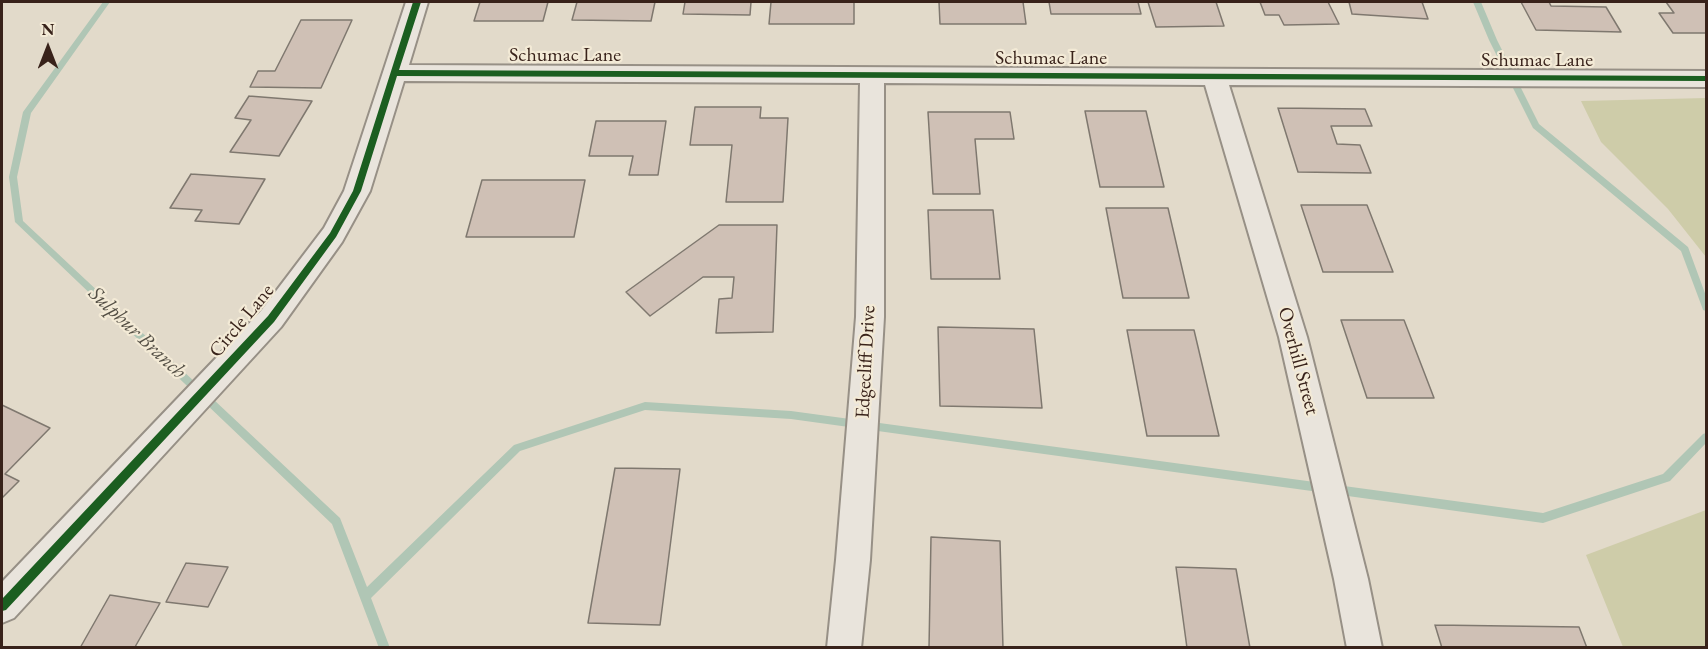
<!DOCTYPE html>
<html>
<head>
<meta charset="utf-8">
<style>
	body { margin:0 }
	#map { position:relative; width:1708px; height:649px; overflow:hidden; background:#e2daca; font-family:"EB Garamond",serif }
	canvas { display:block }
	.frame { position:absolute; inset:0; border:3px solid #38221a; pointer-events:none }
	.north { position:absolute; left:18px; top:18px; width:60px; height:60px; -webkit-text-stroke:4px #f3ead6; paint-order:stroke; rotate:0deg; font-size:16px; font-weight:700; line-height:24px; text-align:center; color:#38221a }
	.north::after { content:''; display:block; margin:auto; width:21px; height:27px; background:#38221a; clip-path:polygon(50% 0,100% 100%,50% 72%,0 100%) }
</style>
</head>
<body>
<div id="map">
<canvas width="1708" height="649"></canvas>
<div class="frame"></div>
<div class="north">N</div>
</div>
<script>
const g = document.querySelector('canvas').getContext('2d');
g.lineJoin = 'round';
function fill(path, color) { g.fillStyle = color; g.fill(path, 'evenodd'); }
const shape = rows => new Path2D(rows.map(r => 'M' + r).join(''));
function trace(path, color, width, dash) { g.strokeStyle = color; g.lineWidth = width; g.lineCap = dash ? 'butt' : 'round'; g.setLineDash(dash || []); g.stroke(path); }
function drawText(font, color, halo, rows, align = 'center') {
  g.font = font + ' "EB Garamond",serif'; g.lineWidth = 4.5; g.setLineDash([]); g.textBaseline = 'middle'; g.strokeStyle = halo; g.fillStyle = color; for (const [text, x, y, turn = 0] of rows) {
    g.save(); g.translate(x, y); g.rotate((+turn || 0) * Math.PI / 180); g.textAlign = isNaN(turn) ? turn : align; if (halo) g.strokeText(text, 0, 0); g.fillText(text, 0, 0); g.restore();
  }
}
const green = shape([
	[1706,98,1706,257,1668,209,1601,142,1581,101],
	[1706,510,1706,647,1623,647,1586,555]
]);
const stream = shape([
	[103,2,110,2,31,113,17,177,23,221,340,518,367,587,514,445,645,402,791,411,1543,513,1663,474,1703,434,1706,433,1706,443,1670,481,1543,523,791,419,645,410,520,451,371,598,390,648,379,648,332,524,15,222,9,177,23,112,103,2],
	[1473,2,1481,2,1497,40,1539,124,1688,247,1706,296,1706,311,1703,310,1702,307,1681,251,1533,128,1489,40,1473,2]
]);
const building = shape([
	[480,2,548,2,543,21,474,21,480,2],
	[577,2,655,2,651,21,572,20,577,2],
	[685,2,751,2,750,15,683,14,685,2],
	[771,2,854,2,854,24,769,24,771,2],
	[939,2,1023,2,1026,24,940,24,939,2],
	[1049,2,1138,2,1141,14,1051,14,1049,2],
	[1148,2,1216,2,1224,26,1156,27,1148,2],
	[1260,2,1328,2,1339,24,1284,25,1279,15,1265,15,1260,2],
	[1349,2,1422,2,1428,19,1352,14,1349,2],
	[1521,2,1549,2,1551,6,1606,7,1621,32,1536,30,1521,2],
	[1666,2,1706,2,1706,33,1673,33,1659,13,1674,13,1666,2],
	[301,20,352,20,321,88,250,87,258,71,275,71,301,20],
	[249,96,312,101,279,156,230,152,251,120,235,118,249,96],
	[695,107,761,107,760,118,788,118,783,202,726,202,732,145,690,145,695,107],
	[1278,108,1365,109,1372,126,1331,126,1337,144,1360,145,1371,173,1298,172,1278,108],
	[1085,111,1146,111,1164,187,1100,187,1085,111],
	[928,112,1010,112,1014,139,975,139,980,194,933,194,928,112],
	[596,121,666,121,658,175,629,175,633,156,589,156,596,121],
	[191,174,265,179,239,224,195,221,202,210,170,208,191,174],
	[482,180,585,180,574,237,466,237,482,180],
	[1301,205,1367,205,1393,272,1323,272,1301,205],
	[1106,208,1168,208,1189,298,1123,298,1106,208],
	[928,210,993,210,1000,279,931,279,928,210],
	[719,225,777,225,773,332,716,333,719,299,732,298,734,277,703,277,650,316,626,292,719,225],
	[1341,320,1404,320,1434,398,1367,398,1341,320],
	[938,327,1034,329,1042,408,940,406,938,327],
	[1127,330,1194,330,1219,436,1147,436,1127,330],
	[2,405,50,428,5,474,19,481,2,498,2,405],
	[615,468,680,469,660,625,588,623,615,468],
	[931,537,1000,541,1003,648,929,648,931,537],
	[186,563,228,567,208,607,166,602,186,563],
	[1176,567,1236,569,1250,648,1187,648,1176,567],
	[110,595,160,603,135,647,138,648,80,648,110,595],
	[1435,625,1579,627,1587,648,1442,648,1435,625]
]);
const minor = shape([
	[406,2,428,2,409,65,1706,71,1706,87,1229,85,1307,337,1368,579,1382,648,1347,648,1334,579,1279,337,1205,85,884,83,884,317,870,560,861,648,827,648,836,560,856,317,860,83,404,81,370,191,342,242,281,327,14,618,2,623,2,582,261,311,324,228,344,191,406,2]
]);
const cycleway = shape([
	[413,2,421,2,399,70,1706,76,1706,81,397,76,361,191,336,237,274,322,6,610,2,611,2,599,268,316,330,233,353,191,413,2]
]);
const streetNames = [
	["Schumac Lane",565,56],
	["Schumac Lane",1051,59],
	["Schumac Lane",1537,61],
	["Circle Lane",242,321,-50],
	["Overhill Street",1298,361,75],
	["Edgecliff Drive",866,362,-87]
];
const waterNames = [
	["Sulphur Branch",137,333,43]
];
fill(green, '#cecca9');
fill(stream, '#b0c6b5');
fill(building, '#cfc0b5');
trace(building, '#7f786f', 1.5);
trace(minor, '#979086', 4);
fill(minor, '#e9e4dc');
fill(cycleway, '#1b5e20');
drawText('20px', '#38221a', '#f3ead6', streetNames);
drawText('italic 21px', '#555046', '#f3ead6', waterNames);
</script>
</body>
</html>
